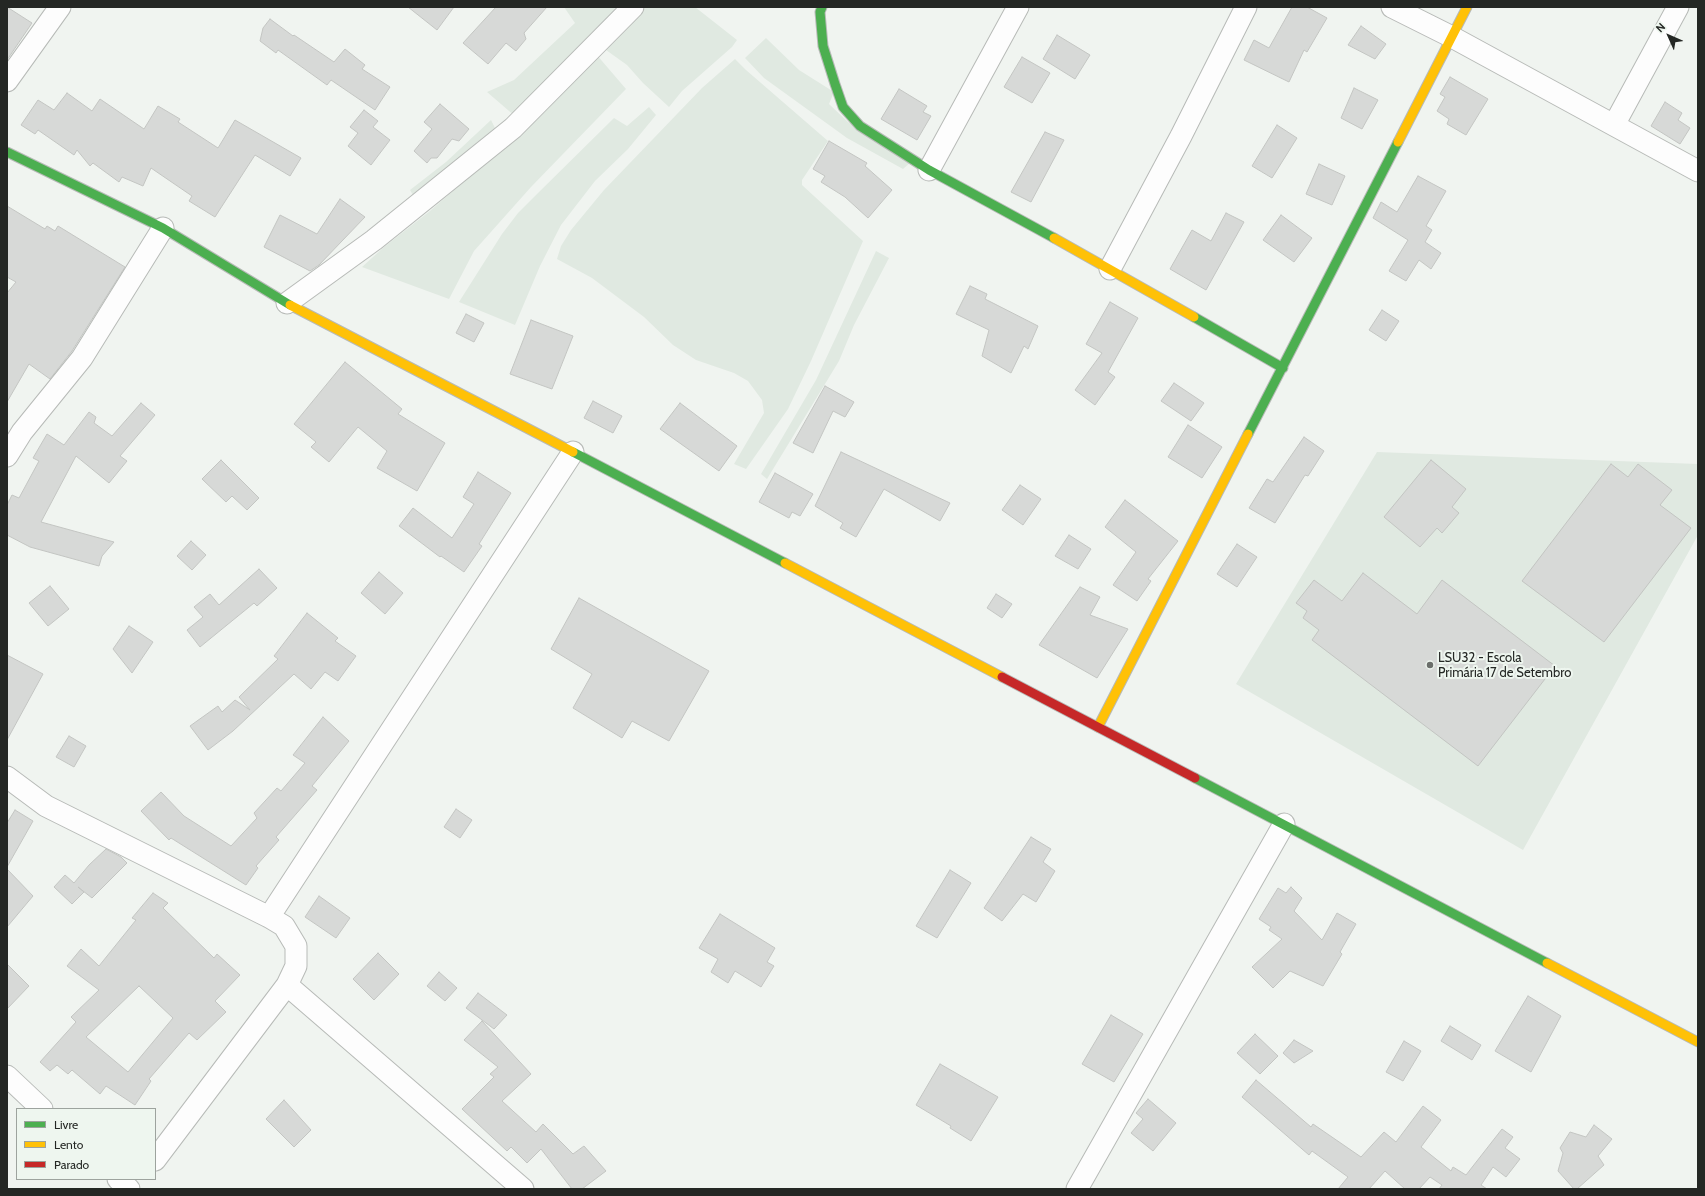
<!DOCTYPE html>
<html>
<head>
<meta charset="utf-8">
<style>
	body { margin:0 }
	#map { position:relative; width:1705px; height:1196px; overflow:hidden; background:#f0f4f0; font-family:Cabin,sans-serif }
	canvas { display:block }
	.frame { position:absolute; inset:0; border:8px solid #242724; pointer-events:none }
	.legend { position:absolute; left:16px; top:1108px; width:140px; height:72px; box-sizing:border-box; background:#eef6ef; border:1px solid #9da39e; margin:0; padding:5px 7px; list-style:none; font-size:12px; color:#242724 }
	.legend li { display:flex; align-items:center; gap:8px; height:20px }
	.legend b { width:20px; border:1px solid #9da39e }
	.north { position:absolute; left:1649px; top:16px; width:40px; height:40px; -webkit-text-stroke:3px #eef6ef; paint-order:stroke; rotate:315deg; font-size:11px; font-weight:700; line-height:16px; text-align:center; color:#242724 }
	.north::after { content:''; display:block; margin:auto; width:14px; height:18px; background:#242724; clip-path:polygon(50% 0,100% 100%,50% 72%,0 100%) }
</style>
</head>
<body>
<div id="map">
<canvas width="1705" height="1196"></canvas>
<div class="frame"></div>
<ul class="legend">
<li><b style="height:5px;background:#4caf50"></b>Livre</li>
<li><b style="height:5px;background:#ffc107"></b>Lento</li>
<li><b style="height:5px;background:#c62828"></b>Parado</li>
</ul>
<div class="north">N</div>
</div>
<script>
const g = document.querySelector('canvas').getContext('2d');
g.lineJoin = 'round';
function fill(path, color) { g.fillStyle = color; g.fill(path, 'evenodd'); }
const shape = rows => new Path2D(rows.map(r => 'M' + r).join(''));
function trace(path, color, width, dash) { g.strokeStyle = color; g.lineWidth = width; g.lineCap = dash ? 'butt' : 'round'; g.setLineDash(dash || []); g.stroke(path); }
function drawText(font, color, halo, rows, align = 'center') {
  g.font = font + ' Cabin,sans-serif'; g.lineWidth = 4; g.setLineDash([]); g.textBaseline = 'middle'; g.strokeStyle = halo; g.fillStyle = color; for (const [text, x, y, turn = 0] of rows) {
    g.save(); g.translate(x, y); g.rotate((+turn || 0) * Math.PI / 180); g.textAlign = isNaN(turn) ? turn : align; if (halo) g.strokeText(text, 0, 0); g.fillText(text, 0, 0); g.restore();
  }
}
const built = shape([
	[564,7,622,7,516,117,487,92,514,80,575,23],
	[646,7,695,7,737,40,732,47,682,91,669,107,643,83,627,65,606,50,629,27],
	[766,38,799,70,834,92,829,104,848,122,911,162,903,169,847,138,764,78,745,58],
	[596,54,626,89,531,187,474,251,449,299,362,267,384,247,430,211,504,146],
	[735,59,746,70,828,141,802,180,802,185,863,241,811,361,788,409,746,469,734,464,764,413,762,400,748,381,734,373,696,360,673,345,644,317,592,278,557,259,561,246,571,230,604,190,702,88],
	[649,107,656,115,628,149,595,181,561,225,540,266,515,325,459,302,502,234,518,213,538,193,614,118,627,126],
	[491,120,497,132,414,197,410,190,446,162],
	[876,251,889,258,854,325,839,361,767,479,761,474,816,380],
	[1377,452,1698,464,1698,535,1523,850,1236,684]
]);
const building = shape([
	[7,7,32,23,7,60,7,7],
	[408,7,454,7,437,30,408,7],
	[496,7,547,7,524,33,526,39,516,51,506,43,488,64,463,43,496,7],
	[1292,7,1307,7,1327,18,1307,52,1304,50,1289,82,1244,60,1254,40,1269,48,1292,7],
	[270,19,293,36,294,35,334,62,345,49,365,65,362,69,390,87,375,110,331,80,327,85,278,50,276,53,260,41,263,28,270,19],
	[1361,26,1386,44,1375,59,1348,45,1361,26],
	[1057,35,1090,55,1075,79,1043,59,1057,35],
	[1022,57,1050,73,1032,103,1004,87,1022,57],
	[1450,77,1488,99,1466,135,1447,124,1449,119,1437,111,1445,97,1440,94,1450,77],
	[1354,88,1378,100,1362,129,1341,118,1354,88],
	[899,89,927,106,923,112,931,116,917,140,881,119,899,89],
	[67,93,92,111,100,99,144,129,158,106,180,119,178,122,218,148,235,120,301,158,290,176,255,155,215,217,189,201,192,196,151,168,143,186,122,177,119,182,93,163,90,166,77,150,74,155,38,130,35,134,21,125,38,100,54,110,67,93],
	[1665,102,1682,113,1678,120,1690,128,1680,144,1651,126,1665,102],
	[440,104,469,129,459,141,452,139,437,158,431,158,427,163,414,151,432,129,424,122,440,104],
	[364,110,378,121,373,127,390,140,371,165,348,146,358,133,350,127,364,110],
	[1277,125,1297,138,1272,178,1252,166,1277,125],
	[1045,132,1064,140,1031,202,1011,192,1045,132],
	[829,141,867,163,865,166,892,190,868,218,845,197,821,182,825,176,813,169,829,141],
	[1319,164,1345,176,1332,205,1306,194,1319,164],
	[1418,176,1446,191,1426,226,1432,230,1425,242,1441,253,1431,269,1419,260,1406,281,1389,271,1408,240,1373,218,1381,202,1397,212,1418,176],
	[340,199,365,217,319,265,310,271,264,247,280,215,317,234,340,199],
	[7,206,45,229,47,226,55,231,58,226,125,267,72,351,50,379,29,364,7,402,7,293,16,282,7,277,7,206],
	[1226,213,1244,222,1206,290,1170,269,1192,230,1211,241,1226,213],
	[1281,215,1312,238,1294,262,1263,240,1281,215],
	[970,286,987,294,985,299,1038,326,1028,349,1024,346,1011,373,982,356,989,330,956,314,970,286],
	[1110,302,1138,318,1108,372,1115,377,1095,405,1075,390,1102,353,1086,344,1110,302],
	[1382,310,1399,321,1386,341,1369,330,1382,310],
	[466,314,484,323,474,342,456,333,466,314],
	[531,320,573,336,552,389,510,374,531,320],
	[345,362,402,409,398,414,445,443,417,491,377,468,387,451,358,427,329,462,311,447,316,442,294,424,345,362],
	[1174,383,1204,403,1191,421,1161,401,1174,383],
	[825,386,854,402,845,417,833,411,813,453,793,443,825,386],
	[593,401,622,416,613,433,584,418,593,401],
	[141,403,155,415,120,456,127,461,109,483,76,456,41,522,114,542,102,556,99,566,30,547,7,535,7,505,12,495,19,498,39,461,33,458,47,434,64,445,89,412,96,417,94,423,112,436,141,403],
	[680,403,737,446,719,471,660,429,680,403],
	[1188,425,1222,447,1202,478,1168,457,1188,425],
	[1304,437,1324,451,1308,476,1305,475,1275,523,1249,508,1267,479,1273,482,1304,437],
	[841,452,950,503,940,521,884,489,856,537,840,528,843,523,815,506,841,452],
	[221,460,259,498,247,510,232,496,226,502,202,479,221,460],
	[1431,460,1466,489,1452,507,1459,513,1442,533,1437,528,1420,547,1384,517,1431,460],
	[1611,464,1628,477,1638,464,1672,490,1660,505,1691,528,1604,642,1522,581,1611,464],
	[478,472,511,493,479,544,482,546,464,572,441,556,440,557,399,526,413,508,452,538,474,504,463,497,478,472],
	[775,473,813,494,800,516,792,512,789,518,759,502,775,473],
	[1020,485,1041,499,1023,525,1002,510,1020,485],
	[1125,500,1178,541,1148,579,1151,581,1137,601,1113,585,1136,552,1105,527,1125,500],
	[1069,535,1091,549,1078,569,1055,556,1069,535],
	[191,541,206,555,192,570,177,556,191,541],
	[1237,544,1257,557,1237,587,1217,574,1237,544],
	[259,569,277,588,257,606,254,603,200,647,187,630,203,617,194,607,210,594,219,605,259,569],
	[379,572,403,593,385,614,361,593,379,572],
	[1363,573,1417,614,1442,580,1555,666,1478,766,1312,640,1319,630,1303,618,1307,611,1296,603,1314,580,1342,601,1363,573],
	[50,586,69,609,48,626,29,603,50,586],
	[1080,587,1100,597,1090,615,1128,629,1097,678,1039,645,1080,587],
	[996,594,1012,604,1002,618,987,608,996,594],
	[579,598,709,671,669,741,632,721,622,738,573,708,592,674,551,649,579,598],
	[307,613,338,638,335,641,356,656,338,681,325,672,311,689,294,674,233,731,208,750,190,726,218,706,222,712,235,700,250,710,239,697,278,659,274,656,307,613],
	[129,626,153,642,132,673,113,649,129,626],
	[7,655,43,674,7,740,7,655],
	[323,717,349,741,312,786,317,790,276,837,279,840,256,866,258,868,246,885,171,838,169,840,141,811,161,792,184,816,231,846,257,818,254,813,277,788,281,791,305,763,293,755,323,717],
	[69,736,86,746,74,767,56,757,69,736],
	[456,809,472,820,460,838,444,827,456,809],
	[15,810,33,821,7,867,7,823,15,810],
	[1031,837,1051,849,1043,862,1055,871,1036,902,1023,894,1002,921,984,908,1031,837],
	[106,849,121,857,127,863,92,898,78,887,84,892,72,904,54,887,65,875,74,883,89,865,106,849],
	[7,869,33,896,7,927,7,869],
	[950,870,971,883,937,938,916,926,950,870],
	[1291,887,1302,898,1294,911,1322,940,1337,913,1356,924,1340,952,1342,954,1323,986,1290,971,1273,988,1252,967,1282,939,1269,930,1271,927,1259,919,1278,888,1286,893,1291,887],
	[153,893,168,903,163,908,214,958,217,954,240,975,215,1001,226,1012,197,1040,189,1033,149,1079,151,1081,135,1105,106,1086,100,1094,72,1070,68,1074,57,1065,50,1071,40,1062,76,1022,71,1017,99,990,67,966,81,949,99,966,136,920,132,918,153,893],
	[139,986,173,1018,128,1072,86,1037,139,986],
	[319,896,350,918,336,938,305,917,319,896],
	[720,914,775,948,767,962,774,966,761,987,735,971,728,983,711,972,718,959,699,948,720,914],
	[378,953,399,974,374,1000,353,979,378,953],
	[7,964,29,986,7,1009,7,964],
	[439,972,457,988,445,1001,427,986,439,972],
	[478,993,507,1015,494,1029,466,1008,478,993],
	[1528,996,1561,1016,1531,1072,1495,1051,1528,996],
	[1111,1015,1143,1034,1114,1082,1082,1064,1111,1015],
	[482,1021,531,1074,502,1101,536,1132,543,1124,573,1154,584,1146,606,1171,582,1189,572,1189,541,1149,527,1163,511,1147,507,1151,462,1109,494,1077,490,1074,498,1067,464,1040,482,1021],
	[1450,1026,1481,1045,1472,1060,1441,1041,1450,1026],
	[1255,1034,1278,1056,1260,1074,1237,1053,1255,1034],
	[1294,1040,1313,1051,1294,1063,1283,1053,1294,1040],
	[1404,1041,1421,1051,1403,1081,1386,1072,1404,1041],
	[940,1064,998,1097,971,1141,950,1128,951,1126,916,1105,940,1064],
	[1256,1080,1311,1127,1313,1124,1361,1157,1384,1132,1396,1142,1423,1106,1441,1120,1421,1147,1451,1171,1453,1167,1466,1175,1502,1129,1513,1137,1505,1148,1520,1159,1506,1177,1493,1167,1481,1185,1487,1189,1439,1189,1442,1185,1430,1177,1419,1189,1405,1189,1385,1171,1369,1189,1338,1189,1348,1177,1312,1151,1309,1155,1242,1097,1256,1080],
	[1148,1099,1176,1123,1153,1151,1131,1133,1143,1119,1136,1113,1148,1099],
	[284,1100,311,1130,294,1147,266,1119,284,1100],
	[1594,1125,1612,1139,1598,1156,1604,1165,1577,1189,1574,1189,1558,1171,1563,1153,1560,1148,1570,1132,1586,1137,1594,1125]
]);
const street = shape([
	[1392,7,1452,37,1698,171],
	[7,81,60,7],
	[1614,125,1678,7],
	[929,170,1018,7],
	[1110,269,1181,136,1246,7],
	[287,303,374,240,513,128,633,7],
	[7,456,22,432,82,358,163,228],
	[7,777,46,806,269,917,284,926,296,946,296,966,287,985,155,1160],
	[269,917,573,452],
	[287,985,523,1189],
	[7,1076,42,1109],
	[118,1179,129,1189],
	[1077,1189,1284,824]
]);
const fast = shape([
	[822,7,820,12,823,46,835,84,843,107,860,126,929,170,1054,238],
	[7,152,163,228,290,305],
	[1194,317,1283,368],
	[1248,434,1398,142],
	[573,452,785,563],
	[1195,778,1547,963]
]);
const slow = shape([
	[1398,142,1467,7],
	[1054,238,1194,317],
	[290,305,573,452],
	[785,563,1002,677],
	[1098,727,1248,434],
	[1547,963,1698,1042]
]);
const jam = shape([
	[1002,677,1195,778]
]);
const markers = [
	[1430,665,4,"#6b6f6b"]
];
const poiNames = [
	["LSU32 - Escola",1438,658],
	["Primária 17 de Setembro",1438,673]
];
fill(built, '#e0e9e1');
fill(building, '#d7d9d7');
trace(building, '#c3c5c2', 1);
trace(street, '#b7bab7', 23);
trace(fast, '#b7bab7', 11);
trace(slow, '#b7bab7', 11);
trace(jam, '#b7bab7', 11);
trace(street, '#fdfdfd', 21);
trace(fast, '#4caf50', 9);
trace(slow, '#ffc107', 9);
trace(jam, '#c62828', 9);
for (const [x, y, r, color] of markers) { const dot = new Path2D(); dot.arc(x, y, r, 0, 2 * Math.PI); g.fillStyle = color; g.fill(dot); trace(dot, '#eef6ef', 1.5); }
drawText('13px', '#242724', '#eef6ef', poiNames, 'left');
</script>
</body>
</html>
